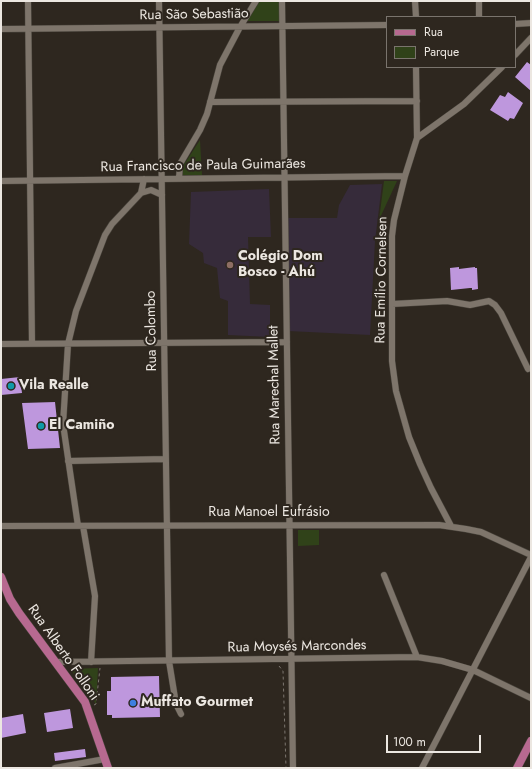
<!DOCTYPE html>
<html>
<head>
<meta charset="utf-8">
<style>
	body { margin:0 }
	#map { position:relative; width:532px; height:769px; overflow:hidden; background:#2e271f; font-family:Jost,sans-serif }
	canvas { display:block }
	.frame { position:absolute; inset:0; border:2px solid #ece7e1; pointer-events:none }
	.legend { position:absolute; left:386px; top:16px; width:130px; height:52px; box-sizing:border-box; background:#2e271f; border:1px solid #7a746d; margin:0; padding:5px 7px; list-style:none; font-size:12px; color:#ece7e1 }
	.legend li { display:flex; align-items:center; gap:8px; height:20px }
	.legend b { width:20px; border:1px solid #7a746d }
	.scale { position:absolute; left:386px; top:735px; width:95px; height:18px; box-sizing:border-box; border:2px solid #ece7e1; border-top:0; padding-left:5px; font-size:12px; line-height:14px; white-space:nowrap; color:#ece7e1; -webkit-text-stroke:3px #2e271f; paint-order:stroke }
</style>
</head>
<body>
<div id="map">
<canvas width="532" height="769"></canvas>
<div class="frame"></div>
<ul class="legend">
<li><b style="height:5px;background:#b76990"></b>Rua</li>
<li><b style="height:11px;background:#304219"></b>Parque</li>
</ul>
<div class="scale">100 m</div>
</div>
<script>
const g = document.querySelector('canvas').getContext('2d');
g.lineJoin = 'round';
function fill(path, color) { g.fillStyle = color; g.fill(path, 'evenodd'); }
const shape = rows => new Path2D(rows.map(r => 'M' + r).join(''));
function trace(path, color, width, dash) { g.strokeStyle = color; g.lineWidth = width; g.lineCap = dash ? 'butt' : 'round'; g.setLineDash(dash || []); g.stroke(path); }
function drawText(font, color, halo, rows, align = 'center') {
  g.font = font + ' Jost,sans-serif'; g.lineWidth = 4; g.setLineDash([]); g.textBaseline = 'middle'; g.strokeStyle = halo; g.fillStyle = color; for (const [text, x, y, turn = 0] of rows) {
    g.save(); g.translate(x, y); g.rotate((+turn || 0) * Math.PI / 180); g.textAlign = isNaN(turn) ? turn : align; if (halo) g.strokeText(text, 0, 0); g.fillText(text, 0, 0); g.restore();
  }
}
const education = shape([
	[382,184,375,241,370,335,288,331,287,218,337,218,339,205,350,185],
	[269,189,271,237,248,237,250,304,270,305,270,337,228,335,228,301,220,298,217,268,204,263,203,253,189,244,191,192]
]);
const green = shape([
	[260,1,280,1,280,21,247,21],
	[200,140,202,175,182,175,183,166],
	[384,181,397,181,379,220],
	[298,530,319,530,319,545,298,546],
	[98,668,96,704,70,669]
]);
const building = shape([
	[527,62,531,65,531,91,515,77],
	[508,92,523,103,514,119,510,118,508,121,490,110,500,95,505,97],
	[459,267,459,269,475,267,475,268,477,268,478,289,472,290,472,288,470,288,451,290,450,268],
	[20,377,22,393,1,395,1,379],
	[55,402,60,448,28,449,22,403],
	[159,676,160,717,112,718,112,715,107,715,107,691,111,691,111,677],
	[70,709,73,728,47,732,44,713],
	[23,714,26,733,1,738,1,718],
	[85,749,86,757,55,761,54,753]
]);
const path = shape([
	[279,666,283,671,286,768],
	[94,705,96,704,100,668]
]);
const minor = shape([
	[28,1,32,344],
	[159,1,169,661,176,704,181,714],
	[282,1,293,768],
	[415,1,416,17],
	[479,1,479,17],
	[515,24,531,23],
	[1,29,387,25],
	[515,55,531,38],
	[416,67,417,138],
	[210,102,417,101],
	[179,179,180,164,200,130,207,114,220,65,240,27,256,1],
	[1,181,405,176],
	[141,193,151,190,162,195],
	[392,304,447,301,470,305,489,301,495,305,501,313,528,369],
	[1,344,287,342],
	[68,461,166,459],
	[1,526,439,525,466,529,481,532,531,555],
	[78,526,63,424,68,344,76,311,105,235,112,224,141,193,144,179],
	[83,526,95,596,91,662],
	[451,526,431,488,420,464,409,437,396,391,392,361,392,236,394,220,405,176,417,138,464,104,502,67],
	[384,575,417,657],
	[56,662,417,657,442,661,473,670,531,698],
	[55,768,105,759],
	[422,768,531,557]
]);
const major = shape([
	[1,577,10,599,19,613,85,702,108,768],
	[517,768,531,741]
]);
const markers = [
	[230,265,4,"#8d6e63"],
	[11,386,4,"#0f9aa8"],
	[41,426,4,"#0f9aa8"],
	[133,703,4,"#3f7fe0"]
];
const streetNames = [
	["Rua São Sebastião",194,15,-1],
	["Rua Francisco de Paula Guimarães",203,166,-1],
	["Rua Emílio Cornelsen",382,280,-89],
	["Rua Colombo",152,331,-91],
	["Rua Marechal Mallet",275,385,-91],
	["Rua Manoel Eufrásio",269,513],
	["Rua Moysés Marcondes",297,647,-1],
	["Rua Alberto Folloni",63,653,55]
];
const poiNames = [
	["Colégio Dom",238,257],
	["Bosco - Ahú",238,273],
	["Vila Realle",19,386],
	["El Camiño",49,426],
	["Muffato Gourmet",141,703]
];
fill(education, '#362b3a');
fill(green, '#304219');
fill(building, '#be97dd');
trace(minor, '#49443c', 7);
trace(major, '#49443c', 9);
trace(path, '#7d7770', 1, [3, 3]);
trace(minor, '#7e756b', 6);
trace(major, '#b76990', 8);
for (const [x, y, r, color] of markers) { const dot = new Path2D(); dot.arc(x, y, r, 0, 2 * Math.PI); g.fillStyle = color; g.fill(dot); trace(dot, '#2e271f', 1.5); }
drawText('14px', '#ece7e1', '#2e271f', streetNames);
drawText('bold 14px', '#ece7e1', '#2e271f', poiNames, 'left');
</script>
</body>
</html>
